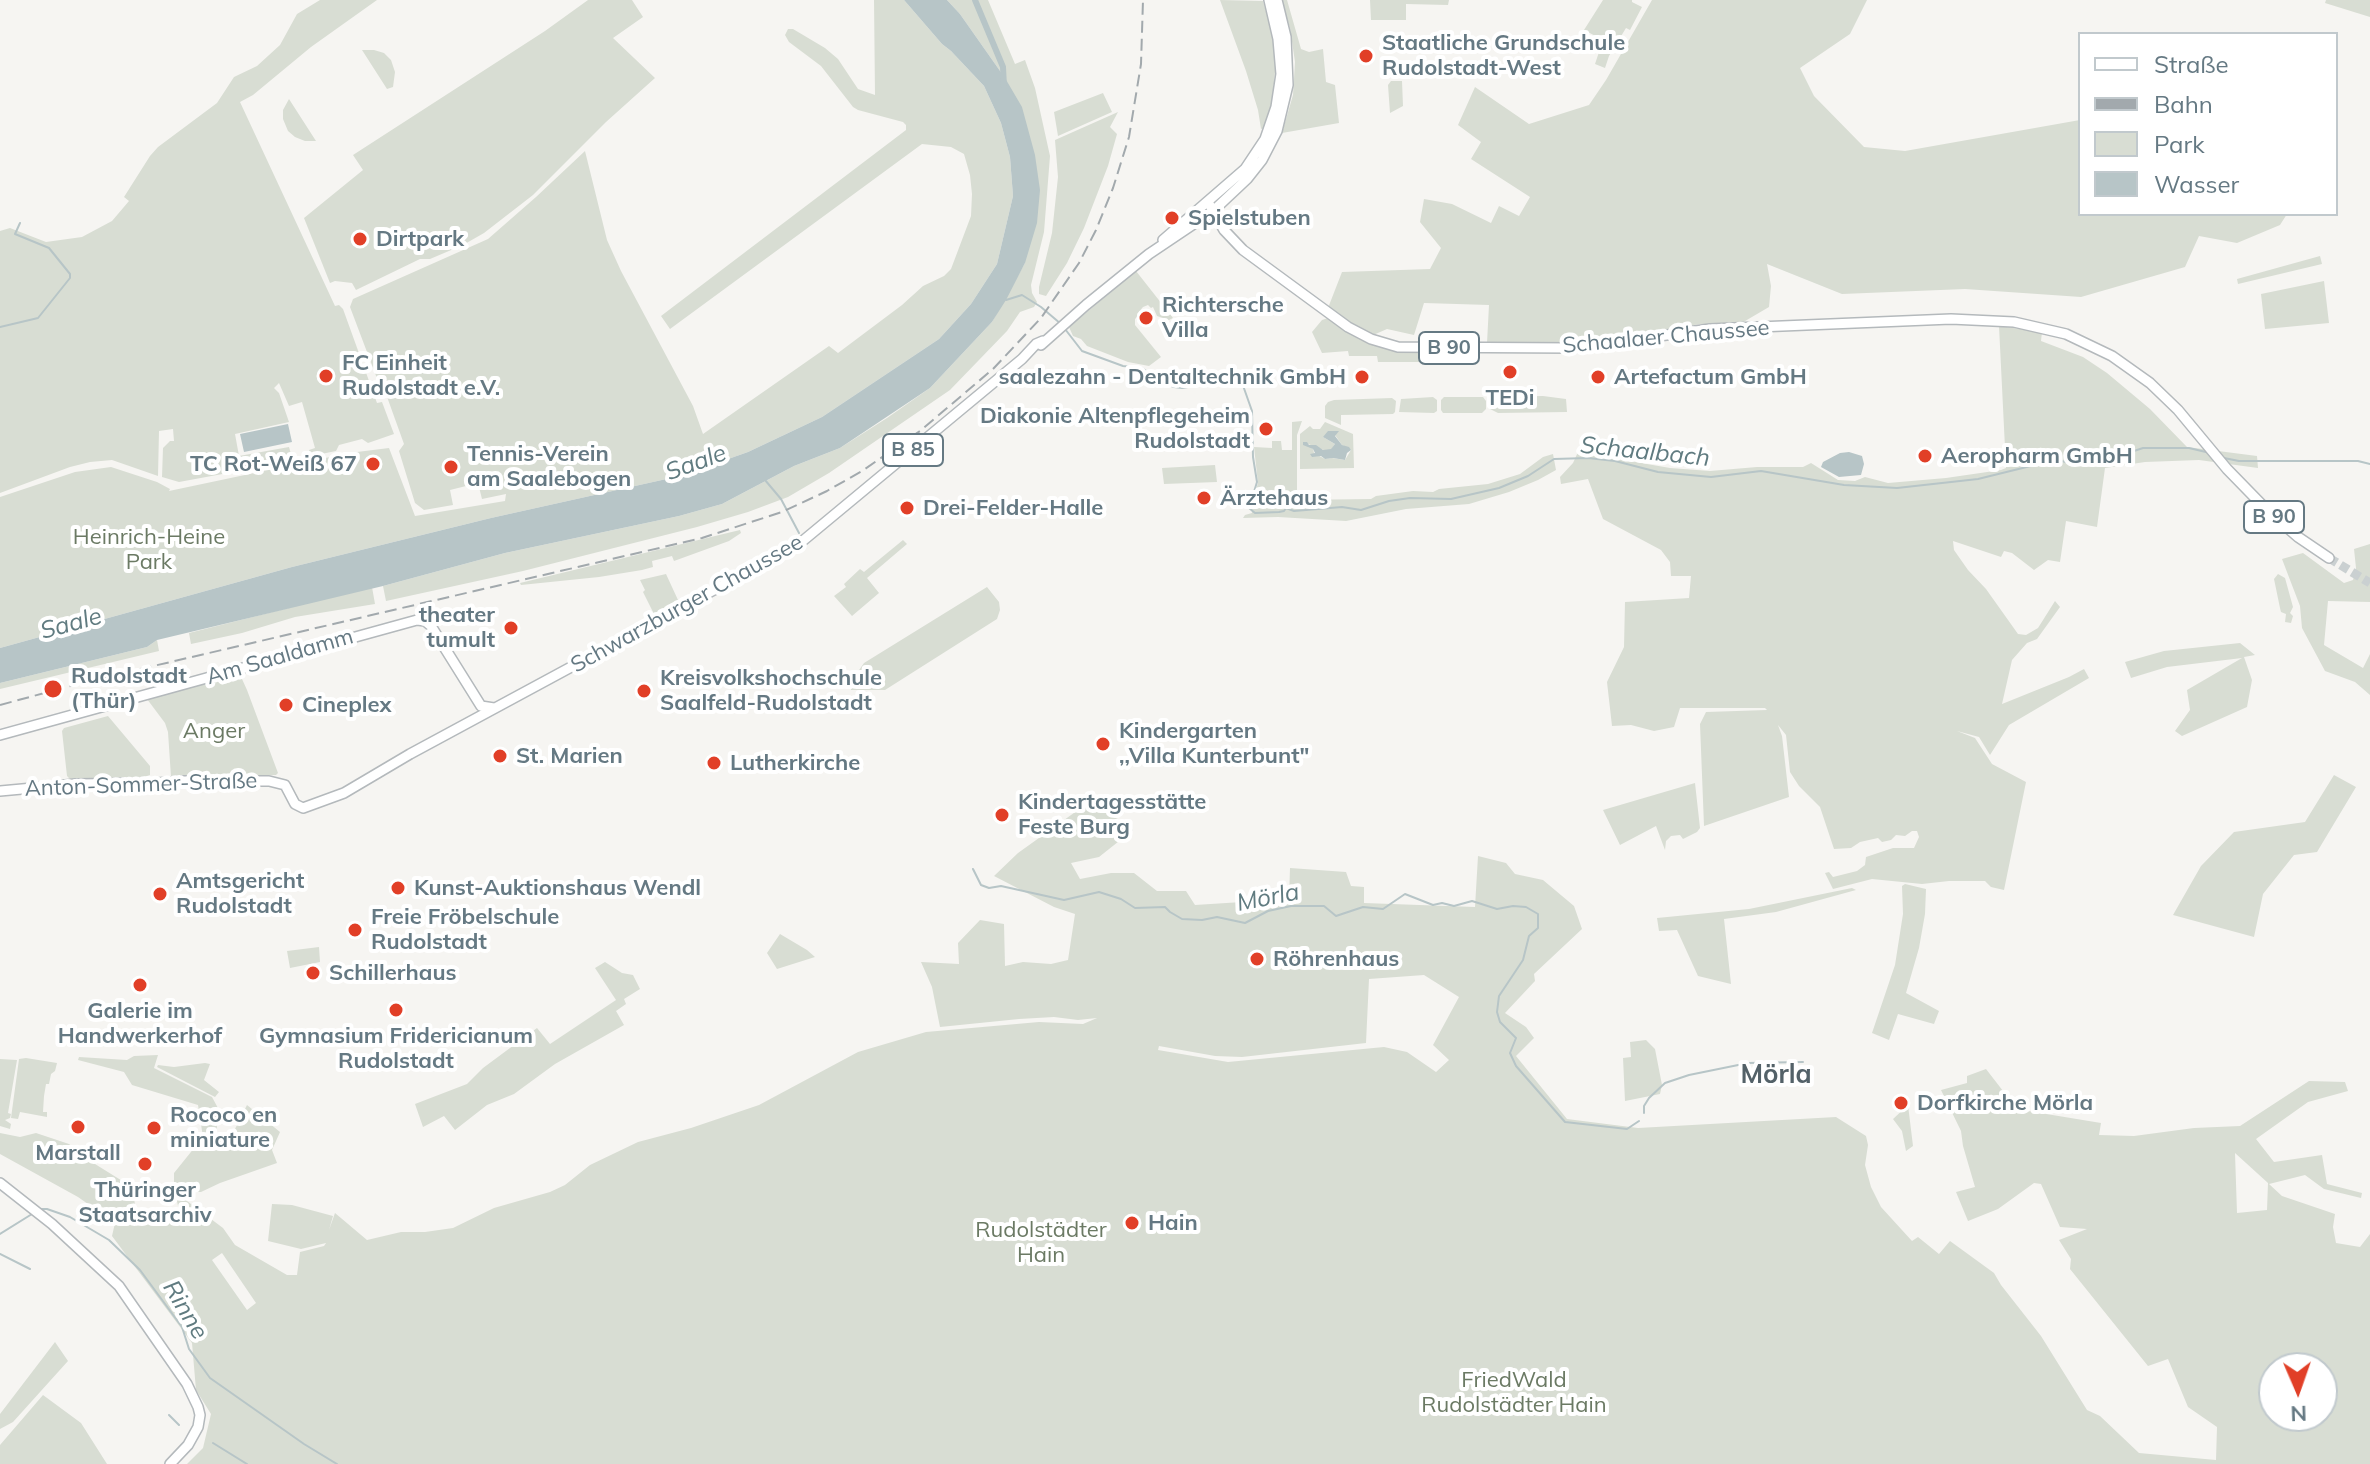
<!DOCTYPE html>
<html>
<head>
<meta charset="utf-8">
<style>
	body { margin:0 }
	#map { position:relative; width:2370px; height:1464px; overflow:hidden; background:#f6f5f2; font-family:Mulish,sans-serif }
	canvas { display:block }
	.legend { position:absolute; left:2078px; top:32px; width:260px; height:184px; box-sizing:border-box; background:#fff; border:2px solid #c1c9cd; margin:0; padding:10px 14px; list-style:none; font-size:24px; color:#657983 }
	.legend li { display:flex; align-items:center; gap:16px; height:40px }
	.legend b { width:40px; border:2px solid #c1c9cd }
	.north { position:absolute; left:2258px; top:1352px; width:80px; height:80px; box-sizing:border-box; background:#fff; border:2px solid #c1c9cd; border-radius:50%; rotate:178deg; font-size:22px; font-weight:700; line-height:32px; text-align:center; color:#657983 }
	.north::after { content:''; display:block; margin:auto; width:28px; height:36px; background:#e13f27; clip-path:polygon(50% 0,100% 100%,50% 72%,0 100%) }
</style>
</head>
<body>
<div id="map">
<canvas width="2370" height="1464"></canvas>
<ul class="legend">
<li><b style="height:10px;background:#fff"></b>Straße</li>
<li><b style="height:10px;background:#a2a9ad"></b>Bahn</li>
<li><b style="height:22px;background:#d8ddd3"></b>Park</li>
<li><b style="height:22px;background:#b7c5c7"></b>Wasser</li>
</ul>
<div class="north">N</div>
</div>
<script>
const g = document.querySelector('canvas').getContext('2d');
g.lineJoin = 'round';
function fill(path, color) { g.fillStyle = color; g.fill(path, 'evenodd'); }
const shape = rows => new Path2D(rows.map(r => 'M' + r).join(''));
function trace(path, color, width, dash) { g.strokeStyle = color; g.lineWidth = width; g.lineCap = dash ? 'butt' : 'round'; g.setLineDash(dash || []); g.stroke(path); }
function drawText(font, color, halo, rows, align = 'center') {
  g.font = font + ' Mulish,sans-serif'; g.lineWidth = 8; g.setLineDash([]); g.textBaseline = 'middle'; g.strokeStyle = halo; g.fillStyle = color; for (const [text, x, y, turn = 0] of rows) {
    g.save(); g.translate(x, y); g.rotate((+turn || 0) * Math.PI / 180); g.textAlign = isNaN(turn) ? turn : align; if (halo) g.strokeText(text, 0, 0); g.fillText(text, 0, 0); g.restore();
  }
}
const green = shape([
	[320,0,377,0,311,47,253,95,240,102,335,306,339,305,343,309,377,403,382,402,394,434,368,443,362,439,339,445,336,451,311,456,309,450,315,448,302,402,289,406,279,383,274,388,279,393,289,422,235,434,239,456,289,447,293,461,179,482,162,477,163,448,170,441,174,441,173,429,159,431,158,476,112,460,90,462,70,467,0,493,0,231,10,228,46,242,82,237,112,221,129,201,124,197,150,156,158,147,217,103,234,77,257,66,280,45,297,14],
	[588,0,632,0,643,17,613,38,655,78,606,122,533,195,484,233,463,245,430,259,420,259,356,290,352,283,335,281,330,283,304,218,363,170,353,155,545,31],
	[874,0,904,0,942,44,951,51,984,86,1001,123,1010,157,1013,196,997,264,971,304,939,339,822,417,748,452,680,476,491,518,292,567,0,648,0,497,75,472,111,467,157,482,170,489,169,491,349,453,389,448,415,516,505,501,506,494,482,499,478,483,450,490,453,505,424,510,415,503,399,451,404,444,386,394,383,389,381,389,350,307,353,299,488,239,536,197,585,151,607,240,621,271,693,406,703,434,829,346,838,353,902,305,923,286,944,276,951,269,971,216,972,194,970,175,964,154,951,147,922,144,670,329,661,316,906,130,906,125,903,122,858,110,853,107,821,66,789,42,785,35,788,29,793,29,825,48,838,59,858,89,875,95],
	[947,0,988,0,1015,64,1025,60,1035,88,1050,156,1044,232,1031,285,1032,293,1037,302,1034,307,1020,312,1007,331,950,390,829,473,788,497,748,512,697,527,523,571,386,601,383,586,505,553,679,516,722,504,794,466,840,448,887,418,930,388,992,322,1025,263,1005,78,960,14],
	[1220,0,1263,1,1271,29,1276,61,1272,105,1264,128,1261,129,1258,110,1246,71],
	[1281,0,1287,0,1301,49,1309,52,1323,49,1326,82,1335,85,1339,123,1282,133,1293,95,1295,62,1290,28],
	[1370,0,1449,0,1448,5,1406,4,1406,20,1371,20],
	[1603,0,1632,0,1632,2,1642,7,1630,30,1626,28,1609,56,1605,68,1595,64,1603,40,1584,30],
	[1652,0,1867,0,1850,34,1800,68,1814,96,1864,147,1905,151,2080,120,2080,214,2287,214,2280,225,2237,243,2199,236,2185,267,2081,297,1965,289,1842,294,1767,264,1771,286,1769,307,1740,324,1703,327,1701,324,1575,342,1487,343,1489,305,1424,303,1414,335,1387,329,1371,336,1348,323,1328,308,1342,272,1430,269,1441,248,1420,222,1424,199,1452,204,1491,223,1499,206,1519,216,1530,197,1471,159,1481,142,1458,125,1475,87,1529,124,1589,105,1606,80],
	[2326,0,2370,0,2370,17,2325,3],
	[362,50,374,50,384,53,391,60,395,72,393,87,387,89],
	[1391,81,1402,81,1403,106,1390,113,1388,85],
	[1103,93,1112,112,1058,136,1054,112],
	[289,99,316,141,305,141,295,137,288,131,283,119,283,110],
	[1118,112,1110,127,1117,134,1108,166,1084,228,1067,263,1046,296,1039,294,1039,287,1052,233,1058,177,1055,140],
	[2320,256,2322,264,2238,284,2237,279],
	[1136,271,1173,318,1169,320,1157,316,1153,307,1151,308,1148,305,1143,307,1137,314,1138,316,1135,319,1135,325,1161,357,1149,366,1128,362,1087,346,1081,339,1073,336,1069,327],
	[2324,281,2329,323,2265,329,2261,294],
	[1328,318,1342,327,1419,351,1419,362,1378,362,1377,356,1349,356,1348,351,1322,353,1312,332,1322,320],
	[1999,326,2042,332,2041,341,2083,357,2107,373,2150,409,2187,447,2257,456,2258,468,2199,460,2145,462,2105,468,2097,527,2066,521,2060,562,2048,560,2034,570,2012,553,2004,551,2001,557,1953,541,1954,550,1968,570,1986,589,2018,634,2026,635,2038,628,2055,601,2060,607,2037,639,2027,643,2012,660,2002,704,2069,677,2084,669,2089,678,2009,725,1990,755,1979,737,1957,731,1975,738,1992,764,2026,782,2004,890,1991,887,1985,881,1949,881,1922,884,1872,879,1833,889,1825,873,1829,872,1833,877,1857,871,1865,865,1866,857,1893,848,1914,848,1919,837,1917,831,1912,831,1905,836,1896,835,1891,840,1882,842,1878,838,1860,842,1851,848,1834,849,1820,807,1799,786,1790,772,1786,735,1778,725,1782,736,1789,797,1704,826,1700,724,1706,712,1767,710,1765,708,1680,708,1674,727,1654,731,1631,725,1612,726,1607,682,1624,647,1625,602,1689,598,1691,576,1671,576,1670,562,1661,550,1603,519,1588,479,1561,484,1560,477,1573,463,1578,452,1670,468,1710,471,1757,467,1803,467,1811,463,1838,480,1855,481,1865,477,1888,483,1946,478,2001,470,2006,468],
	[1543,396,1566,399,1567,412,1498,413,1490,409,1490,400,1493,397],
	[1433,397,1437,400,1437,411,1434,413,1399,412,1401,399],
	[1444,397,1483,397,1486,401,1486,409,1482,413,1443,413,1441,410,1441,400],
	[1392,398,1396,401,1395,412,1393,414,1341,415,1341,425,1325,418,1325,406,1328,402,1334,400],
	[1302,421,1297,435,1297,493,1292,496,1294,500,1371,499,1376,496,1413,491,1433,492,1439,489,1488,484,1520,474,1543,457,1553,454,1556,470,1538,480,1509,492,1469,504,1406,509,1346,521,1278,517,1243,518,1245,515,1252,513,1251,505,1258,483,1254,447,1272,448,1272,441,1281,441,1282,450,1292,450,1292,422],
	[1325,422,1353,434,1354,468,1300,469,1300,434,1310,426,1313,429,1320,429],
	[1335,435,1342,445,1351,450,1345,460,1332,458,1325,459,1314,453,1313,449,1303,442,1326,451,1331,450,1335,444,1323,437],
	[1215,465,1217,482,1164,484,1162,468],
	[740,530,741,533,729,541,674,561,672,556,652,561,653,567,642,570,599,577,521,585,520,583],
	[903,540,907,544,867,578,879,593,852,616,834,596,846,587,844,584,860,569,864,572],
	[2370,544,2370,602,2328,601,2324,645,2363,668,2370,654,2370,695,2355,682,2325,671,2302,628,2300,606,2282,559,2303,553,2344,583,2353,580,2356,568,2354,549],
	[666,574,678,600,677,604,655,616,643,592,645,590,640,580],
	[2278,574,2285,578,2293,607,2290,613,2293,616,2291,623,2285,622,2286,614,2281,612,2280,608,2274,579],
	[372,587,375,604,295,617,242,633,191,644,189,633],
	[987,587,999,602,1000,610,997,619,885,690,851,690,850,683,864,663],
	[157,640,159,651,0,689,0,683,147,647],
	[2240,643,2255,655,2244,657,2252,680,2247,707,2182,736,2175,731,2190,710,2187,690,2242,658,2167,667,2131,678,2125,662,2164,651],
	[236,674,242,679,247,690,278,773,276,775,171,777,168,732,165,723,147,699],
	[108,716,150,766,150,775,144,777,70,779,67,776,62,731,64,728],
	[2334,775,2356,787,2317,852,2294,855,2263,894,2254,937,2173,915,2201,866,2234,832,2305,822],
	[1695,783,1700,828,1697,832,1683,839,1680,835,1671,836,1666,841,1665,850,1656,826,1620,845,1603,810],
	[1092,800,1133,830,1099,857,1071,863,1080,879,1111,873,1134,873,1157,891,1186,891,1195,905,1289,899,1290,868,1346,872,1351,886,1364,887,1364,903,1475,907,1478,856,1506,863,1515,874,1543,880,1574,906,1582,929,1534,974,1535,981,1505,1013,1526,1027,1534,1038,1516,1056,1567,1119,1638,1128,1836,1117,1866,1136,1868,1145,1865,1165,1871,1187,1881,1207,1912,1241,1918,1237,1939,1254,1950,1241,1994,1273,2001,1285,2041,1336,2087,1410,2100,1416,2139,1453,2216,1460,2217,1427,2188,1407,2168,1359,2148,1366,2070,1269,2071,1259,2059,1240,2087,1229,2060,1227,2041,1184,2034,1183,1998,1209,1968,1221,1956,1192,1975,1187,1963,1146,1961,1131,1941,1090,1967,1083,1967,1076,1986,1069,2010,1100,2022,1110,2101,1123,2099,1135,2134,1136,2194,1128,2240,1126,2309,1081,2345,1082,2348,1091,2308,1102,2256,1139,2274,1162,2322,1155,2327,1184,2362,1193,2361,1198,2324,1189,2305,1175,2269,1184,2282,1196,2335,1214,2333,1227,2336,1243,2360,1247,2370,1234,2370,1464,187,1464,203,1448,211,1414,196,1390,192,1343,112,1236,115,1223,78,1197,0,1154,0,1133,20,1137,36,1133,69,1144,95,1164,132,1187,136,1210,176,1224,180,1215,175,1192,223,1228,235,1245,287,1275,297,1275,300,1252,324,1246,326,1243,301,1249,268,1241,272,1204,292,1205,333,1216,329,1230,335,1213,367,1240,401,1232,425,1232,453,1228,494,1208,550,1192,565,1185,590,1165,638,1142,691,1128,759,1105,858,1052,926,1032,1039,1022,1083,1024,1097,1018,1078,1020,1054,1017,1019,1019,940,1027,932,987,921,962,959,964,958,943,980,920,1004,924,1005,966,1023,962,1051,964,1068,960,1075,914,1054,907,994,876,1018,853],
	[1424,975,1459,997,1433,1045,1449,1060,1436,1072,1407,1052,1384,1047,1228,1062,1158,1050,1159,1046,1215,1056,1242,1057,1366,1043,1369,979],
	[2235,1153,2268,1183,2267,1210,2237,1213],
	[222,1253,256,1303,247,1310,212,1260],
	[2274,1368,2322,1368,2322,1416,2274,1416],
	[1905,884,1926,889,1925,914,1919,948,1906,993,1939,1011,1934,1024,1898,1014,1889,1040,1872,1033,1895,965,1903,914,1902,886],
	[1852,888,1856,890,1776,912,1724,919,1731,984,1698,976,1677,930,1659,931,1657,918,1749,909],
	[780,934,807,950,815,957,777,969,767,953],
	[319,947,320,962,290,968,287,951],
	[605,962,622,973,633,975,640,989,624,999,626,1004,616,1011,624,1025,555,1064,514,1094,487,1105,455,1130,444,1116,423,1127,415,1104,467,1084,483,1068,537,1028,550,1044,616,1000,595,968],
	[1646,1040,1655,1049,1662,1085,1660,1094,1625,1101,1623,1058,1631,1057,1630,1042],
	[158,1055,154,1068,212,1097,219,1110,216,1134,231,1137,247,1105,280,1132,272,1150,277,1163,220,1183,201,1192,195,1192,174,1182,174,1173,203,1137,198,1105,132,1085,124,1072,78,1060,79,1057,127,1060,134,1056],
	[26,1058,57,1063,55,1071,51,1074,49,1084,46,1084,44,1096,43,1112,47,1112,47,1117,20,1112,18,1119,11,1118,19,1059],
	[0,1059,17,1060,8,1113,11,1114,10,1118,5,1120,11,1124,10,1129,0,1126],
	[205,1063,210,1064,204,1080,219,1092,215,1097,157,1067,158,1065,174,1067],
	[1908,1105,1913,1146,1906,1151,1902,1131,1893,1119],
	[55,1342,68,1361,13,1422,0,1429,0,1414],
	[43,1395,81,1423,107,1464,0,1464,0,1445]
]);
const water = shape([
	[904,0,947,0,960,14,1005,78,1022,107,1035,155,1040,190,1037,223,1025,263,1006,300,992,322,930,388,840,448,794,466,722,504,679,516,505,553,383,586,157,640,147,647,0,683,0,648,292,567,491,518,680,476,748,452,822,417,939,339,971,304,997,264,1013,196,1010,157,1001,123,984,86,951,51,942,44],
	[288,424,292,442,244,452,240,434],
	[1328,431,1339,431,1335,436,1342,445,1349,447,1351,450,1347,453,1345,460,1333,458,1325,459,1321,456,1312,457,1310,454,1315,453,1313,449,1303,445,1303,442,1307,442,1309,445,1316,445,1323,450,1331,449,1335,444,1323,437],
	[1849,452,1862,456,1864,464,1861,475,1839,477,1821,467,1823,462,1840,453]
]);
const stream = shape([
	[1006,300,1022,295,1041,307,1061,324],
	[0,327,38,318,70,278,70,274,49,248,15,234,20,223],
	[1065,329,1082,351,1123,366,1142,368,1163,383,1174,387,1182,388,1206,384,1232,375,1240,377,1252,411,1253,457,1257,482,1249,508,1255,513,1279,512,1284,511,1286,508,1294,511,1342,507,1361,510,1389,501,1410,498,1451,499,1499,488,1528,476,1554,459,1588,458,1615,461,1658,472,1711,477,1761,471,1844,485,1897,488,1978,479,2055,460,2078,464,2120,449,2131,452,2143,448,2189,448,2210,453],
	[2224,458,2239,461,2358,461,2370,464],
	[765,480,781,499,799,533],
	[973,869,981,885,989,888,1001,886,1064,900,1099,892,1121,899,1135,908,1165,907,1170,912,1182,919,1202,920,1217,917,1245,923,1268,911,1291,906,1324,906,1336,916,1363,907,1383,909,1405,894,1433,905,1442,903,1454,906,1472,901,1497,909,1513,906,1526,907,1538,914,1538,928,1529,936,1523,960,1499,996,1497,1012,1500,1022,1516,1038,1510,1053,1516,1066,1565,1122,1627,1129,1639,1121],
	[1644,1113,1644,1106,1649,1098,1665,1083,1689,1075,1748,1063,1803,1062],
	[41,1209,47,1209,70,1217,109,1240,140,1270,182,1327,189,1349,210,1378,304,1444,337,1464],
	[0,1234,32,1214],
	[0,1254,30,1269],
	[169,1415,179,1425],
	[213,1443,247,1464]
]);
const canal = shape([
	[975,0,1003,67,1004,87]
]);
const majorTunnel = shape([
	[2329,558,2370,583]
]);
const major = shape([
	[1208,202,1224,230,1243,250,1348,327,1371,339,1398,347,1572,348,1710,329,1951,319,2014,322,2066,334,2112,356,2150,383,2178,410,2227,469,2267,510,2298,537,2329,558],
	[1163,240,1245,169,1265,139,1276,107,1281,74,1278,39,1269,0],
	[1041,345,1086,305,1149,254,1213,211,1247,179,1262,160,1277,131,1288,85,1286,37,1277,0],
	[0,735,417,620,425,621,431,626,481,706,494,708],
	[0,791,76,784,157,783,185,781,269,781,285,785,295,804,303,808,344,793,410,754,799,544,1022,359,1036,344,1043,341],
	[0,1183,52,1224,119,1286,187,1384,198,1407,200,1415,198,1427,188,1445,170,1464]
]);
const rail = shape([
	[0,705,89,681,702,538,782,512,827,491,862,471,920,431,993,369,1041,318,1079,263,1096,230,1113,188,1129,137,1141,64,1143,0]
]);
const markers = [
	[1366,56,8,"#e13f27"],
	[1172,218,8,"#e13f27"],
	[360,239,8,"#e13f27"],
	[1146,318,8,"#e13f27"],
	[1510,372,8,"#e13f27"],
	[326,376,8,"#e13f27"],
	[1362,377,8,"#e13f27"],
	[1598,377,8,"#e13f27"],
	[1266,429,8,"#e13f27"],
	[1925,456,8,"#e13f27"],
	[373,464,8,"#e13f27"],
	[451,467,8,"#e13f27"],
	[1204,498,8,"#e13f27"],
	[907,508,8,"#e13f27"],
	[511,628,8,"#e13f27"],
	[53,689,10,"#e13f27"],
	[644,691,8,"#e13f27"],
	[286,705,8,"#e13f27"],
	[1103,744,8,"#e13f27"],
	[500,756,8,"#e13f27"],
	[714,763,8,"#e13f27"],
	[1002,815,8,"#e13f27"],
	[398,888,8,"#e13f27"],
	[160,894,8,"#e13f27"],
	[355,930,8,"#e13f27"],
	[1257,959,8,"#e13f27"],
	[313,973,8,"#e13f27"],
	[140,985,8,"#e13f27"],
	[396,1010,8,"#e13f27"],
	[1901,1103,8,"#e13f27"],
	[78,1127,8,"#e13f27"],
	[154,1128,8,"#e13f27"],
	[145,1164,8,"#e13f27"],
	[1132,1223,8,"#e13f27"]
];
const shields = [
	[1449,348,60],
	[913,450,60],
	[2274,517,60]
];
const shieldNames = [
	["B 90",1449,348],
	["B 85",913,450],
	["B 90",2274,517]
];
const poiNames = [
	["Staatliche Grundschule",1382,43],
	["Rudolstadt-West",1382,68],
	["Spielstuben",1188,218],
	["Dirtpark",376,239],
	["Richtersche",1162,305],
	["Villa",1162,330],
	["FC Einheit",342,363],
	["Rudolstadt e.V.",342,388],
	["saalezahn - Dentaltechnik GmbH",1346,377,"right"],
	["Artefactum GmbH",1614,377],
	["TEDi",1510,398,"center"],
	["Diakonie Altenpflegeheim",1250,416,"right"],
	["Rudolstadt",1250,441,"right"],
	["Tennis-Verein",467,454],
	["am Saalebogen",467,479],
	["Aeropharm GmbH",1941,456],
	["TC Rot-Weiß 67",357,464,"right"],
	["Ärztehaus",1220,498],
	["Drei-Felder-Halle",923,508],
	["theater",495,615,"right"],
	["tumult",495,640,"right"],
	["Rudolstadt",71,676],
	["(Thür)",71,701],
	["Kreisvolkshochschule",660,678],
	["Saalfeld-Rudolstadt",660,703],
	["Cineplex",302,705],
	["Kindergarten",1119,731],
	[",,Villa Kunterbunt\"",1119,756],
	["St. Marien",516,756],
	["Lutherkirche",730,763],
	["Kindertagesstätte",1018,802],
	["Feste Burg",1018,827],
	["Amtsgericht",176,881],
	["Rudolstadt",176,906],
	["Kunst-Auktionshaus Wendl",414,888],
	["Freie Fröbelschule",371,917],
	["Rudolstadt",371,942],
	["Röhrenhaus",1273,959],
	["Schillerhaus",329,973],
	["Galerie im",140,1011,"center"],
	["Handwerkerhof",140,1036,"center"],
	["Gymnasium Fridericianum",396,1036,"center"],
	["Rudolstadt",396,1061,"center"],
	["Dorfkirche Mörla",1917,1103],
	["Rococo en",170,1115],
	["miniature",170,1140],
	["Marstall",78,1153,"center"],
	["Thüringer",145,1190,"center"],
	["Staatsarchiv",145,1215,"center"],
	["Hain",1148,1223]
];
const streetNames = [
	["Schaalaer Chaussee",1666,337,-5],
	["Schwarzburger Chaussee",687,604,-29],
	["Am Saaldamm",280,657,-16],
	["Anton-Sommer-Straße",141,785,-2]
];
const parkNames = [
	["Heinrich-Heine",149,537],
	["Park",149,562],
	["Anger",214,731],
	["Rudolstädter",1041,1230],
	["Hain",1041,1255],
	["FriedWald",1514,1380],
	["Rudolstädter Hain",1514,1405]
];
const waterNames = [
	["Schaalbach",1645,452,6],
	["Saale",696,463,-20],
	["Saale",71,624,-15],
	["Mörla",1268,898,-11],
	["Rinne",185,1310,59]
];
const quarterNames = [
	["Mörla",1776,1075]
];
fill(green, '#d8ddd3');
fill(water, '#b7c5c7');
trace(stream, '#b7c5c7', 2);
trace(canal, '#b7c5c7', 6);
trace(majorTunnel, '#cad0d1', 9, [9, 4.5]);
trace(major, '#b4b9bc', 12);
trace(major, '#fff', 9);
trace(rail, '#a2a9ad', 2, [12, 6]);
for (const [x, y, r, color] of markers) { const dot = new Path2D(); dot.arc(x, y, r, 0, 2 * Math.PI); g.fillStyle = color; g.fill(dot); trace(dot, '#fff', 3); }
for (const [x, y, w] of shields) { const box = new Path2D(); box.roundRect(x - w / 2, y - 16, w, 32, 6); g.fillStyle = '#fff'; g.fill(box); trace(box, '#657983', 2); }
drawText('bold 20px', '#657983', null, shieldNames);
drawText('bold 22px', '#657983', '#fff', poiNames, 'left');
drawText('22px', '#657983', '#fff', streetNames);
drawText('22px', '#6b7a64', '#fff', parkNames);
drawText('italic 24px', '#607b80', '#fff', waterNames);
drawText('bold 26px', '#536168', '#fff', quarterNames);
</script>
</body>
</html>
